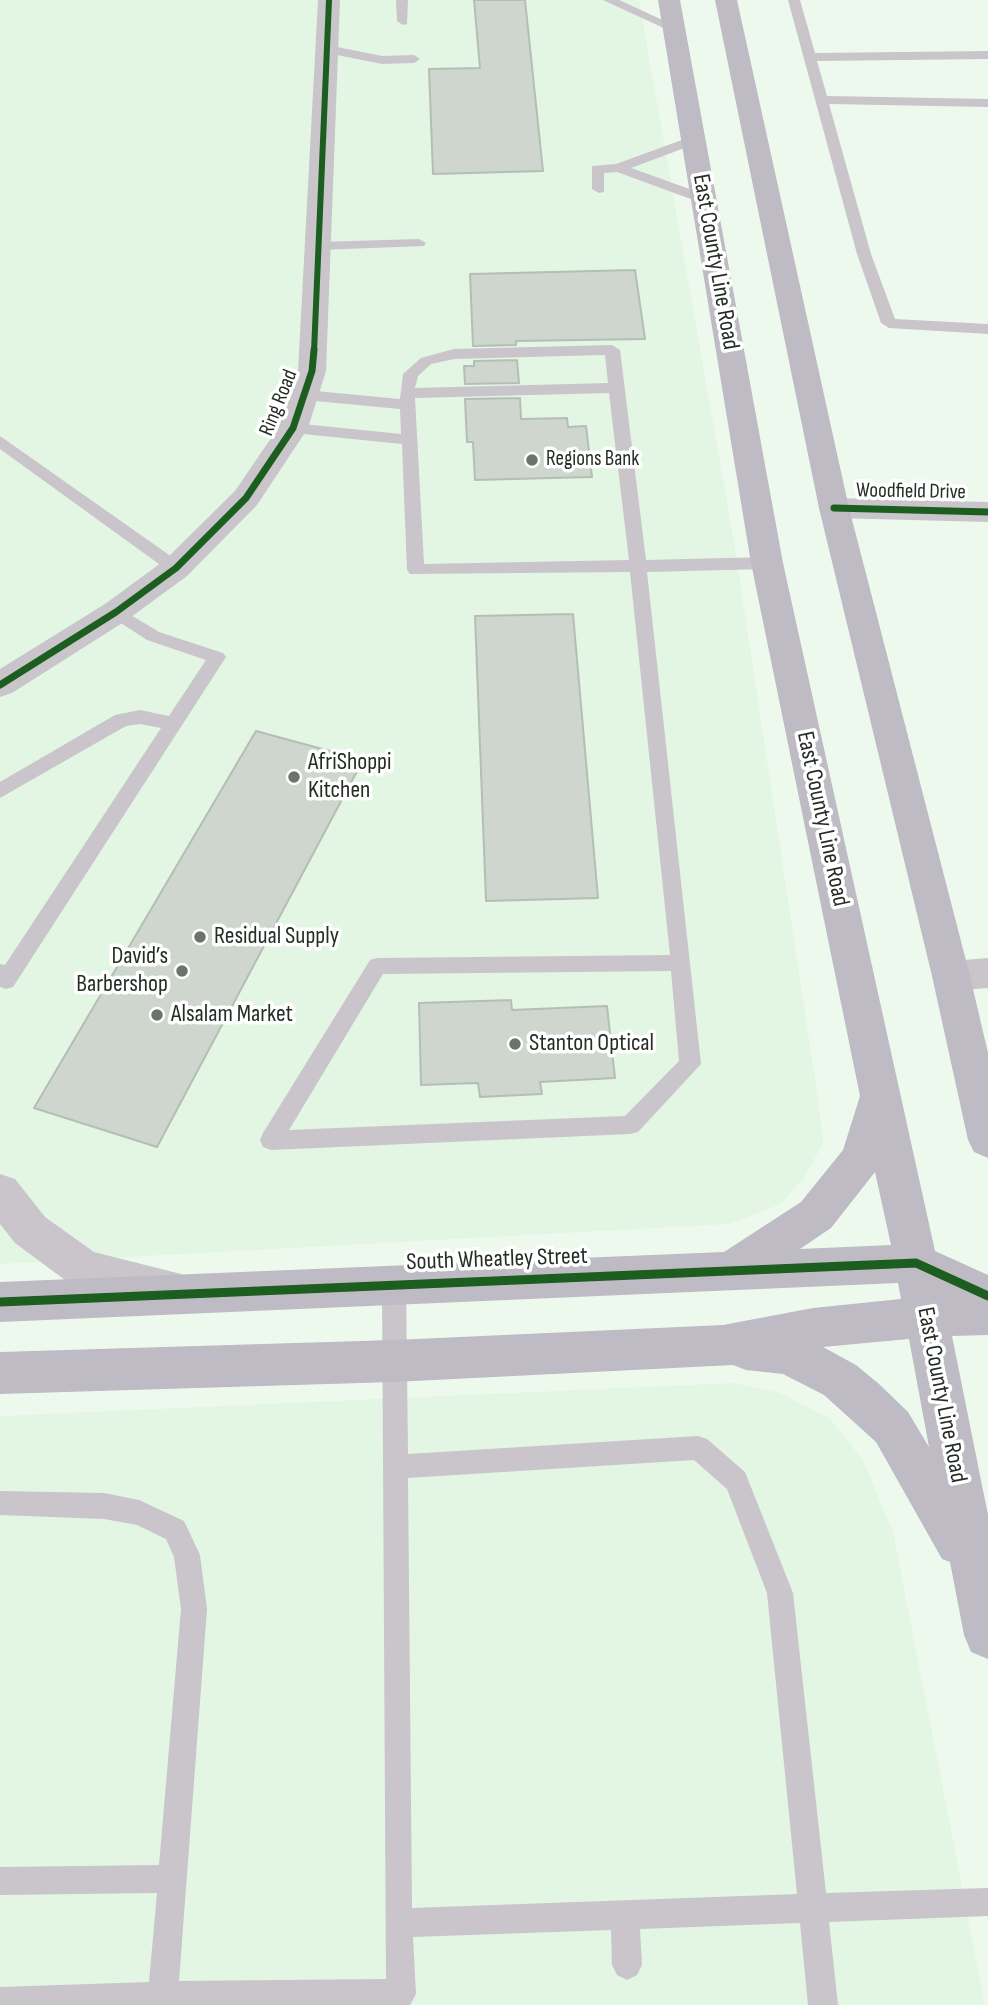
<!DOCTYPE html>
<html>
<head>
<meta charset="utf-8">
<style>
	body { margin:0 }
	canvas { display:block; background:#eef9ee }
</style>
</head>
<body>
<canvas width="988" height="2005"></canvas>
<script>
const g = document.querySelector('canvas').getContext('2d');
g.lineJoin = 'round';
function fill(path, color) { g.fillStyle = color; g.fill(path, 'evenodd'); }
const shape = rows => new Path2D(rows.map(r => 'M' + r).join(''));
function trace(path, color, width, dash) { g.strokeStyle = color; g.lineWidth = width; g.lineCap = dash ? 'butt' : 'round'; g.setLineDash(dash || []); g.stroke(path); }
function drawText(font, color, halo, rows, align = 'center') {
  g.font = font + ' "Sofia Sans Condensed",sans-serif'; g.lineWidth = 7; g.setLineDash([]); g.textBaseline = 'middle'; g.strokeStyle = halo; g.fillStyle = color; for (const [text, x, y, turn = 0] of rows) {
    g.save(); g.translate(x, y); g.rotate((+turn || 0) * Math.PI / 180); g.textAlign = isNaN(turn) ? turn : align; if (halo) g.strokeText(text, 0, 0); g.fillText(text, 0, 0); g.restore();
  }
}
const built = shape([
	[0,0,639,0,735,548,818,1099,823,1143,804,1178,779,1205,729,1224,0,1264],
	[733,1383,781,1393,830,1419,863,1460,893,1532,985,2005,0,2005,0,1416]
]);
const building = shape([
	[474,0,525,0,543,171,433,174,429,69,480,68,474,0],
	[635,270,645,339,516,341,516,345,473,346,470,274,635,270],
	[517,360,519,383,465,384,464,366,474,366,474,361,517,360],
	[520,398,521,419,567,418,568,427,586,426,592,477,475,480,473,442,467,442,465,399,520,398],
	[573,614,598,898,486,901,475,616,573,614],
	[256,731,363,760,157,1147,34,1108,256,731],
	[511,1000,512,1010,607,1006,615,1078,540,1082,542,1094,480,1097,478,1083,421,1085,419,1003,511,1000]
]);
const lane = shape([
	[396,0,408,0,407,24,403,25,397,21,396,0],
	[603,0,619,0,680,28,678,31,670,31,603,0],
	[788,0,800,0,815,53,988,51,988,59,817,61,827,96,988,99,988,107,829,104,871,254,895,319,988,324,988,334,889,328,881,323,857,254,788,0],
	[327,45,382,56,414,55,420,59,414,63,382,64,322,52,321,49,327,45],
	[693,136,700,140,698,143,631,168,709,196,709,202,699,202,617,172,604,173,604,192,599,193,592,189,592,166,616,164,693,136],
	[419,239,426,243,424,246,318,250,311,246,318,242,419,239],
	[612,345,620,350,646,560,767,557,776,563,767,569,647,572,701,1064,638,1132,630,1134,271,1150,263,1147,260,1140,263,1133,370,960,377,958,670,955,630,572,410,574,407,570,402,444,293,433,285,428,293,423,401,434,400,409,305,400,297,395,305,390,400,399,403,374,421,358,454,349,612,345],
	[605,355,608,383,415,388,418,376,431,364,454,359,605,355],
	[609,393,629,560,424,564,415,398,609,393],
	[671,971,679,1061,625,1116,289,1130,383,974,671,971],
	[0,436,182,564,185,568,182,572,170,572,0,449,0,436],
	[116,606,159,632,223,653,226,657,13,987,6,989,0,987,0,964,5,965,161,728,140,724,126,726,0,798,0,782,115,715,140,710,169,716,206,660,147,640,110,616,107,612,116,606],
	[394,1273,402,1276,406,1284,408,1454,698,1436,707,1439,745,1472,793,1593,826,1893,988,1888,988,1916,829,1922,838,2005,808,2005,800,1923,640,1929,642,1965,637,1975,627,1980,617,1975,612,1965,611,1930,413,1937,416,1994,410,2005,0,2005,0,1987,149,1982,157,1893,0,1895,0,1867,159,1865,181,1609,174,1557,166,1539,137,1525,104,1519,0,1515,0,1491,104,1493,139,1500,184,1521,200,1555,207,1609,179,1981,386,1979,382,1284,386,1276,394,1273],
	[694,1460,727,1489,767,1593,797,1894,412,1908,408,1478,694,1460]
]);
const street = shape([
	[318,0,340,0,326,371,308,428,257,505,187,576,127,620,12,693,0,697,0,669,105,604,165,560,235,491,278,428,298,371,318,0],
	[834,498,988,502,988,522,834,518,823,515,819,508,823,501,834,498],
	[988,958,988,988,951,991,938,987,932,976,938,965,951,961,988,958],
	[0,1174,15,1179,45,1217,94,1252,181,1274,188,1288,181,1302,166,1308,111,1297,65,1280,15,1243,0,1224,0,1174]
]);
const secondary = shape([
	[658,0,680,0,783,563,935,1251,988,1275,988,1335,952,1336,988,1515,988,1659,971,1652,964,1635,950,1562,942,1559,876,1442,824,1395,783,1374,746,1370,733,1365,394,1382,0,1394,0,1352,394,1340,723,1325,813,1308,901,1299,898,1283,0,1322,0,1282,724,1252,801,1202,843,1150,860,1096,751,563,658,0],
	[875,1172,891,1245,800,1249,831,1228,875,1172],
	[909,1339,929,1447,908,1412,879,1384,856,1365,823,1347,909,1339],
	[715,0,737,0,849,508,970,976,988,1053,988,1158,974,1152,968,1140,932,976,819,508,715,0]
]);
const cyclewayFar2 = shape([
	[314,352,329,0]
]);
const cyclewayFar1 = shape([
	[834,508,988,512],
	[0,685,116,612,176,568,246,498,293,428,312,371,314,350]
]);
const cycleway = shape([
	[0,1302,916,1263,988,1296]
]);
const markers = [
	[532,460,7,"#6b746b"],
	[294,777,7,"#6b746b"],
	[200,937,7,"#6b746b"],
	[182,971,7,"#6b746b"],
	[157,1015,7,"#6b746b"],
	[515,1044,7,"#6b746b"]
];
const farStreetnames = [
	["Ring Road",279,403,-68],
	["Woodfield Drive",911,492,1]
];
const farPoinames = [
	["Regions Bank",546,460]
];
const streetNames = [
	["East County Line Road",715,262,80],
	["East County Line Road",822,819,78],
	["South Wheatley Street",497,1260,-2],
	["East County Line Road",941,1395,79]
];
const poiNames = [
	["AfriShoppi",308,763],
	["Kitchen",308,791],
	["Residual Supply",214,937],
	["David’s",168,957,"right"],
	["Barbershop",168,985,"right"],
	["Alsalam Market",171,1015],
	["Stanton Optical",529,1044]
];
fill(built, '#e2f6e3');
fill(building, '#ced6ce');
trace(building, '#b5beb5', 2);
fill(lane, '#c9c5cb');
fill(street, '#c9c5cb');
fill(secondary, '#bfbbc4');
trace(cyclewayFar2, '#1b5e20', 6);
trace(cyclewayFar1, '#1b5e20', 7);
trace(cycleway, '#1b5e20', 9);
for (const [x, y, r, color] of markers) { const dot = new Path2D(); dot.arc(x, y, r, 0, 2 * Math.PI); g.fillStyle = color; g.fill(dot); trace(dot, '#fff', 2.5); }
drawText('21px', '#252d25', '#fff', farStreetnames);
drawText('21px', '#252d25', '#fff', farPoinames, 'left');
drawText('24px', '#252d25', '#fff', streetNames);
drawText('24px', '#252d25', '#fff', poiNames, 'left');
</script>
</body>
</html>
